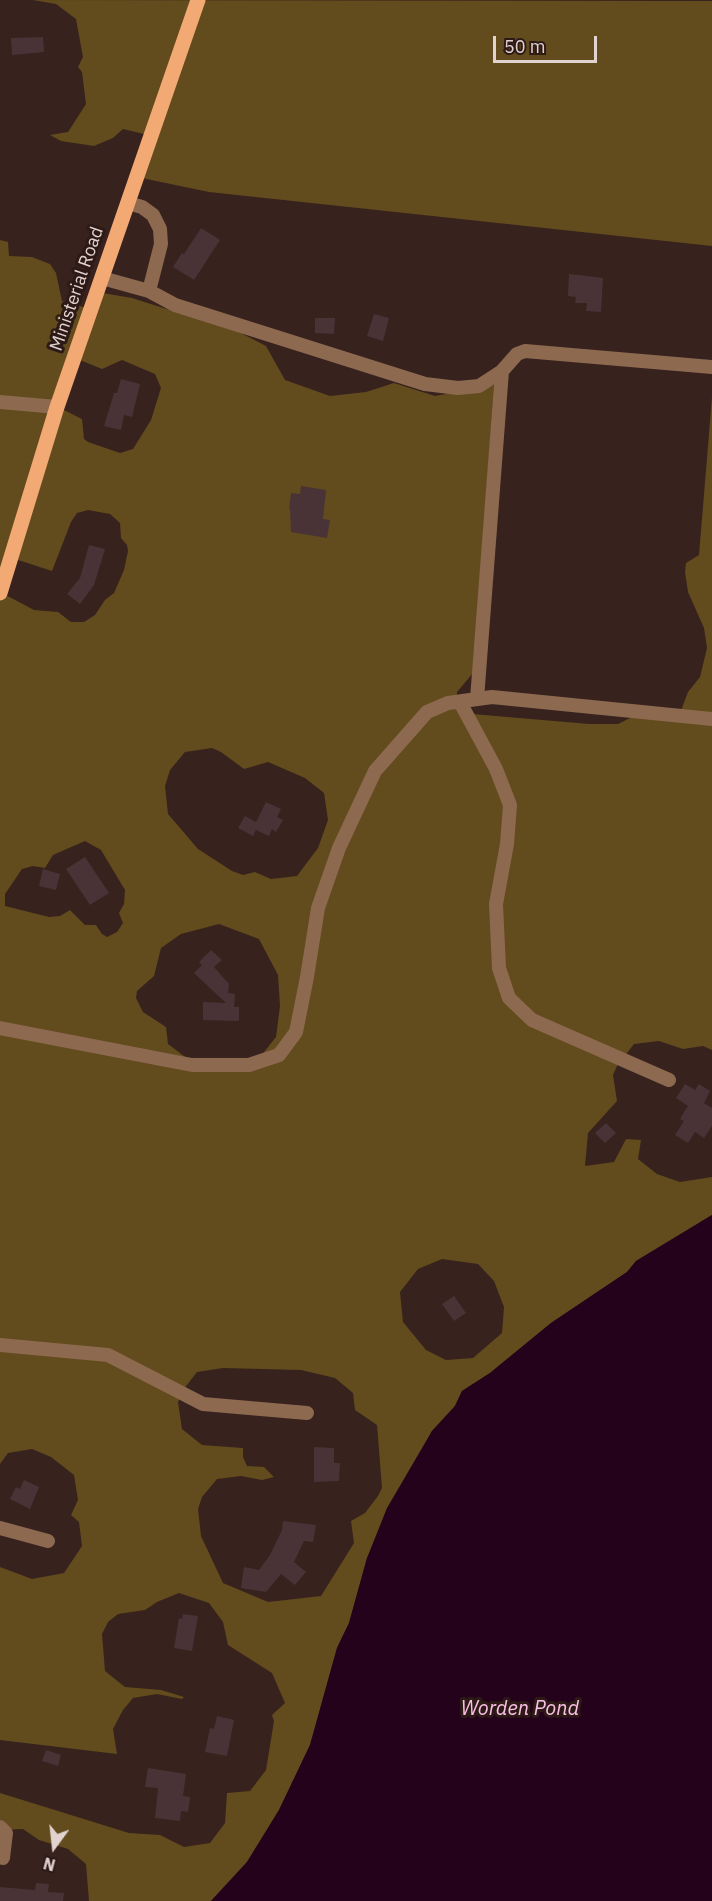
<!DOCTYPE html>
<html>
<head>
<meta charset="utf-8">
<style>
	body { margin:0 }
	#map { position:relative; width:712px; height:1901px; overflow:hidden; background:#37221e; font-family:"IBM Plex Sans",sans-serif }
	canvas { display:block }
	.north { position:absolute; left:24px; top:1817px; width:60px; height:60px; -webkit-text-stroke:4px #2d1915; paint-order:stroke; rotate:195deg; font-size:16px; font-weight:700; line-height:24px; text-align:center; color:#e1d3d0 }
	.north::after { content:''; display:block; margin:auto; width:21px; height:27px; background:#e1d3d0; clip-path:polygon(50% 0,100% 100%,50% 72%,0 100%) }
	.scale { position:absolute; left:493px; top:36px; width:104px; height:27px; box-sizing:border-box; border:3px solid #e1d3d0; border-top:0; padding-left:8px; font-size:18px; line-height:21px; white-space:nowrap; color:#e1d3d0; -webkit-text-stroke:4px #2d1915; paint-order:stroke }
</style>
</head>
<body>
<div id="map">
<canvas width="712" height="1901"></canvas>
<div class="north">N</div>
<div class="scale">50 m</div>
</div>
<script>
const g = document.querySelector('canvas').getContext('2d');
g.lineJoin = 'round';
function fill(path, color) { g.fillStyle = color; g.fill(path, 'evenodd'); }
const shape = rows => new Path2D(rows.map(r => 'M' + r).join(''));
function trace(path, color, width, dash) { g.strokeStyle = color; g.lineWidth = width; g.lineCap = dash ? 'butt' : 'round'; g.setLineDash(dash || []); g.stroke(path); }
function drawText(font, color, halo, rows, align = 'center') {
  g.font = font + ' "IBM Plex Sans",sans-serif'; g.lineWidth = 6; g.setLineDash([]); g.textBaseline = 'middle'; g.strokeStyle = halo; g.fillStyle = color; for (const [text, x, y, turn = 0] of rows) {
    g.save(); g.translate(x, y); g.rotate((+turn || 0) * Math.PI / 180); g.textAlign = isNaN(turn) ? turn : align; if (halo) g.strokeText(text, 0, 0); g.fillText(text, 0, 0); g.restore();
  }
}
const forest = shape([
	[33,0,712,1,712,246,209,192,137,177,148,135,123,129,113,138,94,146,61,141,50,135,68,132,86,104,82,72,78,67,83,57,76,19,56,4],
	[0,240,8,242,9,256,32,257,50,264,56,273,62,301,90,309,97,292,132,298,182,314,200,312,266,346,285,380,330,396,366,392,394,383,435,396,494,385,474,663,478,667,457,692,456,705,461,713,589,724,618,724,632,717,677,721,688,692,700,677,707,648,704,628,688,592,685,572,686,563,699,555,712,397,712,1050,703,1046,683,1049,659,1041,634,1044,617,1066,613,1075,617,1101,588,1133,585,1166,614,1162,626,1139,641,1140,638,1159,657,1174,680,1182,712,1177,712,1215,636,1261,627,1272,551,1323,490,1373,462,1391,455,1406,432,1431,367,1558,349,1623,337,1648,310,1745,279,1810,247,1862,211,1901,89,1901,86,1864,68,1849,39,1840,23,1829,0,1830,0,1793,129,1833,160,1835,184,1847,210,1843,225,1823,227,1793,250,1791,266,1770,274,1721,272,1715,285,1703,272,1673,228,1645,223,1622,209,1603,179,1593,157,1602,145,1610,118,1614,108,1622,102,1634,105,1671,125,1687,161,1690,184,1697,182,1699,157,1694,133,1698,123,1710,113,1729,117,1754,0,1740,0,1567,32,1579,64,1573,82,1546,79,1522,71,1515,78,1500,74,1475,51,1457,32,1449,8,1453,0,1464],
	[75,358,102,369,122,360,155,374,161,388,151,420,133,449,120,453,88,442,84,439,82,419,58,407],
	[88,510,110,514,120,523,121,538,127,545,128,551,124,570,114,593,105,600,95,615,84,622,71,622,58,612,34,610,0,592,12,558,52,571,71,522,77,513],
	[212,748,221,752,244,769,268,762,305,778,324,793,328,820,318,848,297,876,271,879,255,872,243,875,232,871,198,849,168,814,165,786,170,770,185,752],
	[85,841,101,850,125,890,124,904,119,913,123,923,117,932,107,937,102,934,96,925,85,925,70,910,60,916,49,917,5,906,5,894,22,869,33,866,45,868,53,855],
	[219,924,259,939,278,975,280,1006,276,1037,260,1057,200,1062,188,1059,168,1044,166,1027,143,1012,136,998,137,991,154,976,161,948,181,934],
	[442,1259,478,1264,494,1281,504,1307,502,1333,473,1358,446,1360,426,1350,403,1322,400,1292,418,1269],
	[223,1368,301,1370,335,1378,353,1393,355,1410,377,1425,382,1488,378,1496,365,1513,351,1521,354,1543,321,1596,268,1602,223,1583,201,1536,198,1509,202,1497,217,1479,241,1476,262,1480,274,1477,264,1467,247,1466,243,1457,243,1448,202,1445,182,1429,178,1402,183,1390,197,1372]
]);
const water = shape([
	[712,1215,712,1901,211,1901,247,1862,279,1810,310,1745,337,1648,349,1623,367,1558,387,1508,432,1431,455,1406,462,1391,490,1373,551,1323,627,1272,636,1261]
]);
const building = shape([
	[43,37,44,52,12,55,11,38],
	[201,228,220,240,194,280,173,267,182,253,184,254],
	[569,274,603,278,601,312,586,311,587,303,575,303,576,297,568,296],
	[374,314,389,318,383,341,367,336],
	[315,318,335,318,334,334,315,333],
	[121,379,140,384,132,417,124,415,121,430,104,426,114,393,117,393],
	[301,486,326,490,323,519,330,520,327,538,291,532,290,509,289,509,291,493,300,494],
	[89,545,105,549,94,585,80,604,67,594,80,578],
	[266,802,281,809,277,817,283,820,276,832,272,829,269,836,256,830,253,836,238,828,245,816,256,822],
	[85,857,109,893,90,905,66,869],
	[43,869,60,874,56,890,39,886],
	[211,950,222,960,214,967,229,984,228,993,235,994,234,1007,239,1007,239,1021,203,1020,203,1002,226,1003,194,973,202,965,199,962],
	[685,1084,695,1090,699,1084,710,1091,704,1103,712,1108,712,1126,704,1138,695,1132,688,1143,675,1135,684,1121,680,1119,688,1106,676,1098],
	[606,1123,616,1133,605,1143,595,1133],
	[454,1296,466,1313,454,1321,442,1304],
	[314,1447,334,1448,334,1463,340,1463,339,1481,314,1482],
	[24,1480,39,1487,30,1509,10,1499,16,1487,20,1489],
	[283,1521,316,1525,313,1542,304,1541,294,1562,306,1572,295,1585,281,1574,266,1592,241,1588,244,1567,259,1570,270,1555,282,1530],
	[183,1614,198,1616,192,1651,174,1648,179,1618,182,1619],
	[217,1716,234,1720,227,1756,205,1752,210,1728,214,1729],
	[46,1750,61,1755,58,1766,42,1761],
	[148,1768,186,1774,183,1796,190,1797,188,1812,181,1811,180,1821,155,1818,158,1788,145,1787],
	[36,1883,49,1884,48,1892,64,1893,63,1901,0,1901,0,1887,35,1890]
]);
const minor = shape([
	[128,203,142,207,153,215,160,229,161,244,149,291,175,305,425,384,458,388,479,386,502,371,517,354,525,351,712,367],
	[102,278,149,291],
	[0,402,57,407],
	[477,699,502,371],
	[460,702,496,769,510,805,507,844,496,904,499,968,509,998,532,1020,669,1080],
	[0,1028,192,1065,249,1065,279,1055,296,1032,307,977,318,908,339,848,375,771,427,712,448,703,492,697,712,719],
	[0,1345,108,1355,203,1404,307,1413],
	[0,1528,48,1541],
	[0,1827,6,1833,3,1858]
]);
const major = shape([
	[0,593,57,407,198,0]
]);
const streetNames = [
	["Ministerial Road",77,289,-71]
];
const waterNames = [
	["Worden Pond",520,1709]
];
fill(forest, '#624b1c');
fill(water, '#24021b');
fill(building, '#493337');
trace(minor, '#8d6950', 14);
trace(major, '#f3a974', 15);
drawText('18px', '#e1d3d0', '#2d1915', streetNames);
drawText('italic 20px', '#fac0e5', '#2d1915', waterNames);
</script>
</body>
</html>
